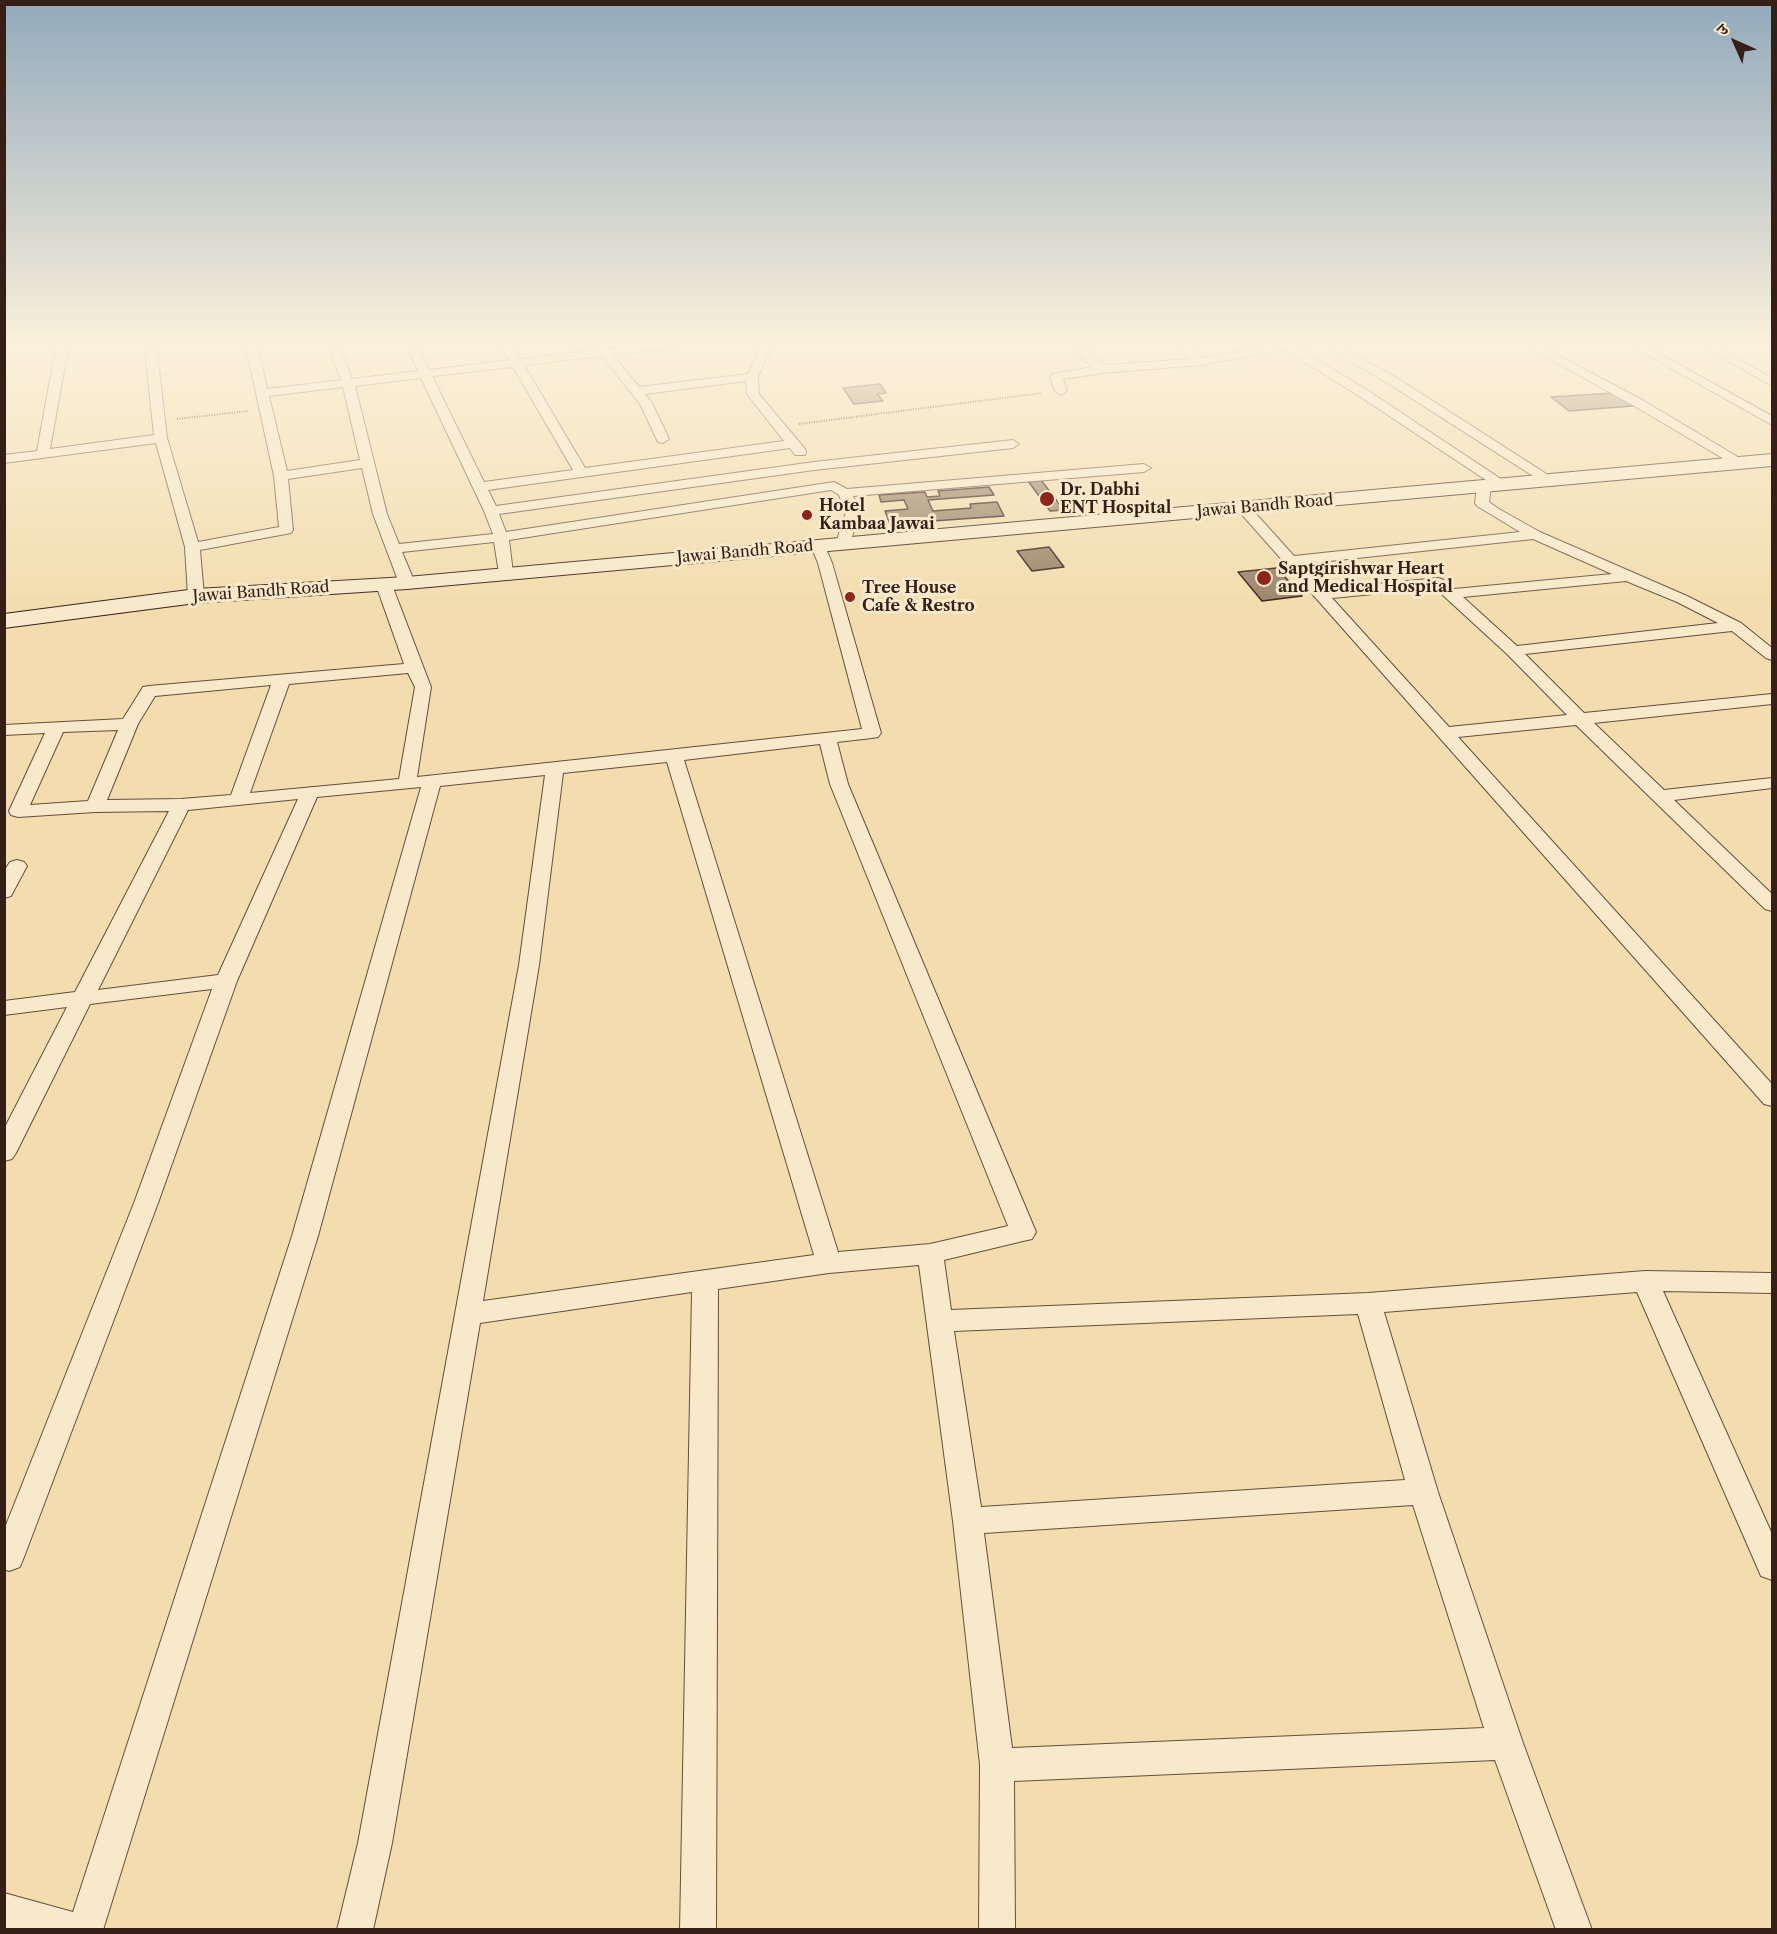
<!DOCTYPE html>
<html>
<head>
<meta charset="utf-8">
<style>
	body { margin:0 }
	#map { position:relative; width:1777px; height:1934px; overflow:hidden; background:#f3ddae; font-family:"Libre Caslon Text","Noto Serif Devanagari",serif }
	canvas { display:block }
	.frame { position:absolute; inset:0; border:6px solid #351f16; pointer-events:none }
	.north { position:absolute; left:1705px; top:12px; width:60px; height:60px; -webkit-text-stroke:4px #f7e9ca; paint-order:stroke; rotate:315deg; font-size:16px; font-weight:700; line-height:24px; text-align:center; color:#351f16 }
	.north::after { content:''; display:block; margin:auto; width:21px; height:27px; background:#351f16; clip-path:polygon(50% 0,100% 100%,50% 72%,0 100%) }
</style>
</head>
<body>
<div id="map">
<canvas width="1777" height="1934"></canvas>
<div class="frame"></div>
<div class="north">उ</div>
</div>
<script>
const g = document.querySelector('canvas').getContext('2d');
g.lineJoin = 'round';
function fill(path, color) { g.fillStyle = color; g.fill(path, 'evenodd'); }
const shape = rows => new Path2D(rows.map(r => 'M' + r).join(''));
function trace(path, color, width, dash) { g.strokeStyle = color; g.lineWidth = width; g.lineCap = dash ? 'butt' : 'round'; g.setLineDash(dash || []); g.stroke(path); }
function drawText(font, color, halo, rows, align = 'center') {
  g.font = font + ' "Libre Caslon Text",serif'; g.lineWidth = 6; g.setLineDash([]); g.textBaseline = 'middle'; g.strokeStyle = halo; g.fillStyle = color; for (const [text, x, y, turn = 0] of rows) {
    g.save(); g.translate(x, y); g.rotate((+turn || 0) * Math.PI / 180); g.textAlign = isNaN(turn) ? turn : align; if (halo) g.strokeText(text, 0, 0); g.fillText(text, 0, 0); g.restore();
  }
}
const building = shape([
	[880,384,886,393,877,394,883,401,854,404,843,388,880,384],
	[1614,393,1633,406,1569,411,1551,397,1614,393],
	[1041,480,1064,510,1050,511,1028,481,1041,480],
	[989,487,994,495,928,500,933,511,971,508,970,504,997,502,1004,516,890,524,885,511,908,509,904,500,881,502,879,495,925,492,927,497,940,496,938,491,989,487],
	[1049,547,1064,567,1032,571,1017,551,1049,547],
	[1277,568,1302,596,1262,601,1238,572,1277,568]
]);
const path = shape([
	[177,419,248,411],
	[799,424,1042,393]
]);
const street = shape([
	[57,342,69,342,50,449,154,435,144,342,156,342,167,438,198,542,279,527,274,476,245,342,257,342,267,389,341,380,326,342,338,342,352,379,418,371,405,342,416,342,429,370,509,360,499,342,510,342,520,359,597,350,593,342,603,342,608,348,658,342,694,342,689,345,613,355,639,387,748,374,763,342,774,342,758,377,759,394,805,449,806,452,805,455,795,455,790,448,488,490,496,506,814,462,1013,440,1019,444,1013,448,814,470,499,514,506,532,834,482,847,489,1144,464,1151,468,1144,472,853,496,860,512,850,543,843,547,836,543,846,512,839,495,831,490,509,540,513,573,506,577,499,573,494,542,402,552,415,583,407,588,399,583,373,514,362,468,288,479,293,530,291,533,200,550,204,596,196,601,188,596,185,547,156,443,4,463,4,455,37,451,57,342],
	[602,356,640,404,658,442,663,443,669,439,652,403,645,394,746,381,747,394,784,441,585,468,524,365,602,356],
	[513,367,573,470,484,482,432,376,513,367],
	[421,378,484,511,493,534,399,544,387,514,355,386,421,378],
	[343,387,360,460,287,471,269,396,343,387],
	[1064,342,1076,342,1106,365,1189,359,1168,342,1181,342,1202,358,1276,345,1274,342,1288,342,1364,388,1510,485,1508,488,1498,488,1356,394,1285,350,1200,365,1103,373,1063,379,1067,391,1061,395,1055,391,1050,377,1052,374,1093,367,1064,342],
	[1318,342,1332,342,1397,378,1556,480,1554,483,1544,483,1389,384,1318,342],
	[1519,342,1533,342,1644,401,1748,463,1746,466,1736,466,1636,407,1519,342],
	[1624,342,1638,342,1772,416,1772,425,1624,342],
	[1694,342,1708,342,1772,378,1772,386,1694,342],
	[1484,482,1491,486,1489,502,1499,509,1540,532,1687,596,1741,623,1772,648,1772,660,1766,658,1732,631,1525,654,1584,713,1772,694,1772,704,1594,723,1664,790,1772,778,1772,788,1674,800,1772,894,1772,911,1765,909,1576,725,1458,737,1772,1084,1772,1106,1764,1104,1236,508,1243,504,1248,505,1294,556,1520,532,1477,506,1475,503,1477,486,1484,482],
	[1533,539,1612,574,1454,589,1444,580,1439,578,1324,589,1302,564,1533,539],
	[1626,581,1677,602,1718,623,1517,646,1463,597,1626,581],
	[1435,588,1507,654,1567,715,1449,727,1332,598,1435,588],
	[818,542,825,546,832,563,881,733,878,737,872,738,837,742,848,784,1036,1232,1032,1239,1023,1241,944,1260,951,1310,1368,1293,1645,1271,1772,1273,1772,1293,1663,1291,1772,1534,1772,1580,1761,1576,1637,1292,1384,1312,1438,1492,1523,1743,1592,1930,1556,1930,1495,1760,1014,1781,1015,1930,979,1930,980,1765,953,1521,919,1265,829,1273,718,1289,716,1930,680,1930,692,1292,480,1323,392,1843,373,1930,337,1930,358,1843,519,965,545,775,440,786,318,1236,103,1930,4,1929,4,1893,73,1912,292,1236,421,787,317,797,237,981,158,1203,24,1557,20,1567,9,1571,4,1569,4,1530,134,1203,212,989,90,1004,16,1153,12,1159,4,1161,4,1129,67,1007,4,1015,4,1001,75,992,169,811,95,812,18,817,11,815,9,811,45,733,4,735,4,725,123,719,143,687,149,686,404,664,376,585,384,580,392,585,431,687,417,777,862,729,818,563,811,546,818,542],
	[408,673,415,687,399,779,250,793,289,684,408,673],
	[271,685,231,795,181,799,107,800,138,724,155,696,271,685],
	[118,730,88,801,30,805,63,732,118,730],
	[820,744,830,784,1008,1226,930,1244,838,1252,684,760,820,744],
	[667,762,814,1255,483,1301,539,965,563,773,667,762],
	[298,799,218,975,98,990,188,810,298,799],
	[1358,1314,1405,1480,981,1507,954,1331,1358,1314],
	[1413,1505,1484,1728,1012,1748,984,1533,1413,1505],
	[17,860,24,862,27,866,11,896,4,898,4,871,10,862,17,860]
]);
const secondary = shape([
	[1772,454,1772,466,407,589,196,603,4,628,4,614,196,589,407,577,1772,454]
]);
const markers = [
	[1047,499,8,"#8f2418"],
	[807,515,6,"#8f2418"],
	[1264,578,8,"#8f2418"],
	[850,597,6,"#8f2418"]
];
const farPoinames = [
	["Dr. Dabhi",1060,490],
	["ENT Hospital",1060,508],
	["Hotel",819,506],
	["Kambaa Jawai",819,524],
	["Saptgirishwar Heart",1278,569],
	["and Medical Hospital",1278,587],
	["Tree House",862,588],
	["Cafe & Restro",862,606]
];
const farStreetnames = [
	["Jawai Bandh Road",1265,506,-5],
	["Jawai Bandh Road",745,552,-5],
	["Jawai Bandh Road",261,592,-4]
];
fill(building, '#988265');
trace(building, '#351f16', 1.5);
trace(street, '#644e3c', 2);
trace(secondary, '#351f16', 2);
trace(path, '#351f16', 2, [1, 1.5]);
fill(street, '#f7e9ca');
fill(secondary, '#f7e9ca');
const sky = g.createLinearGradient(0, 0, 0, 613);
sky.addColorStop(0, '#92aabc');
sky.addColorStop(0.56, '#faf0db');
sky.addColorStop(1, '#faf0db00');
g.fillStyle = sky;
g.fillRect(0, 0, 1777, 613);
for (const [x, y, r, color] of markers) { const dot = new Path2D(); dot.arc(x, y, r, 0, 2 * Math.PI); g.fillStyle = color; g.fill(dot); trace(dot, '#f7e9ca', 2); }
drawText('bold 16px', '#351f16', '#f7e9ca', farPoinames, 'left');
drawText('16px', '#351f16', '#f7e9ca', farStreetnames);
</script>
</body>
</html>
